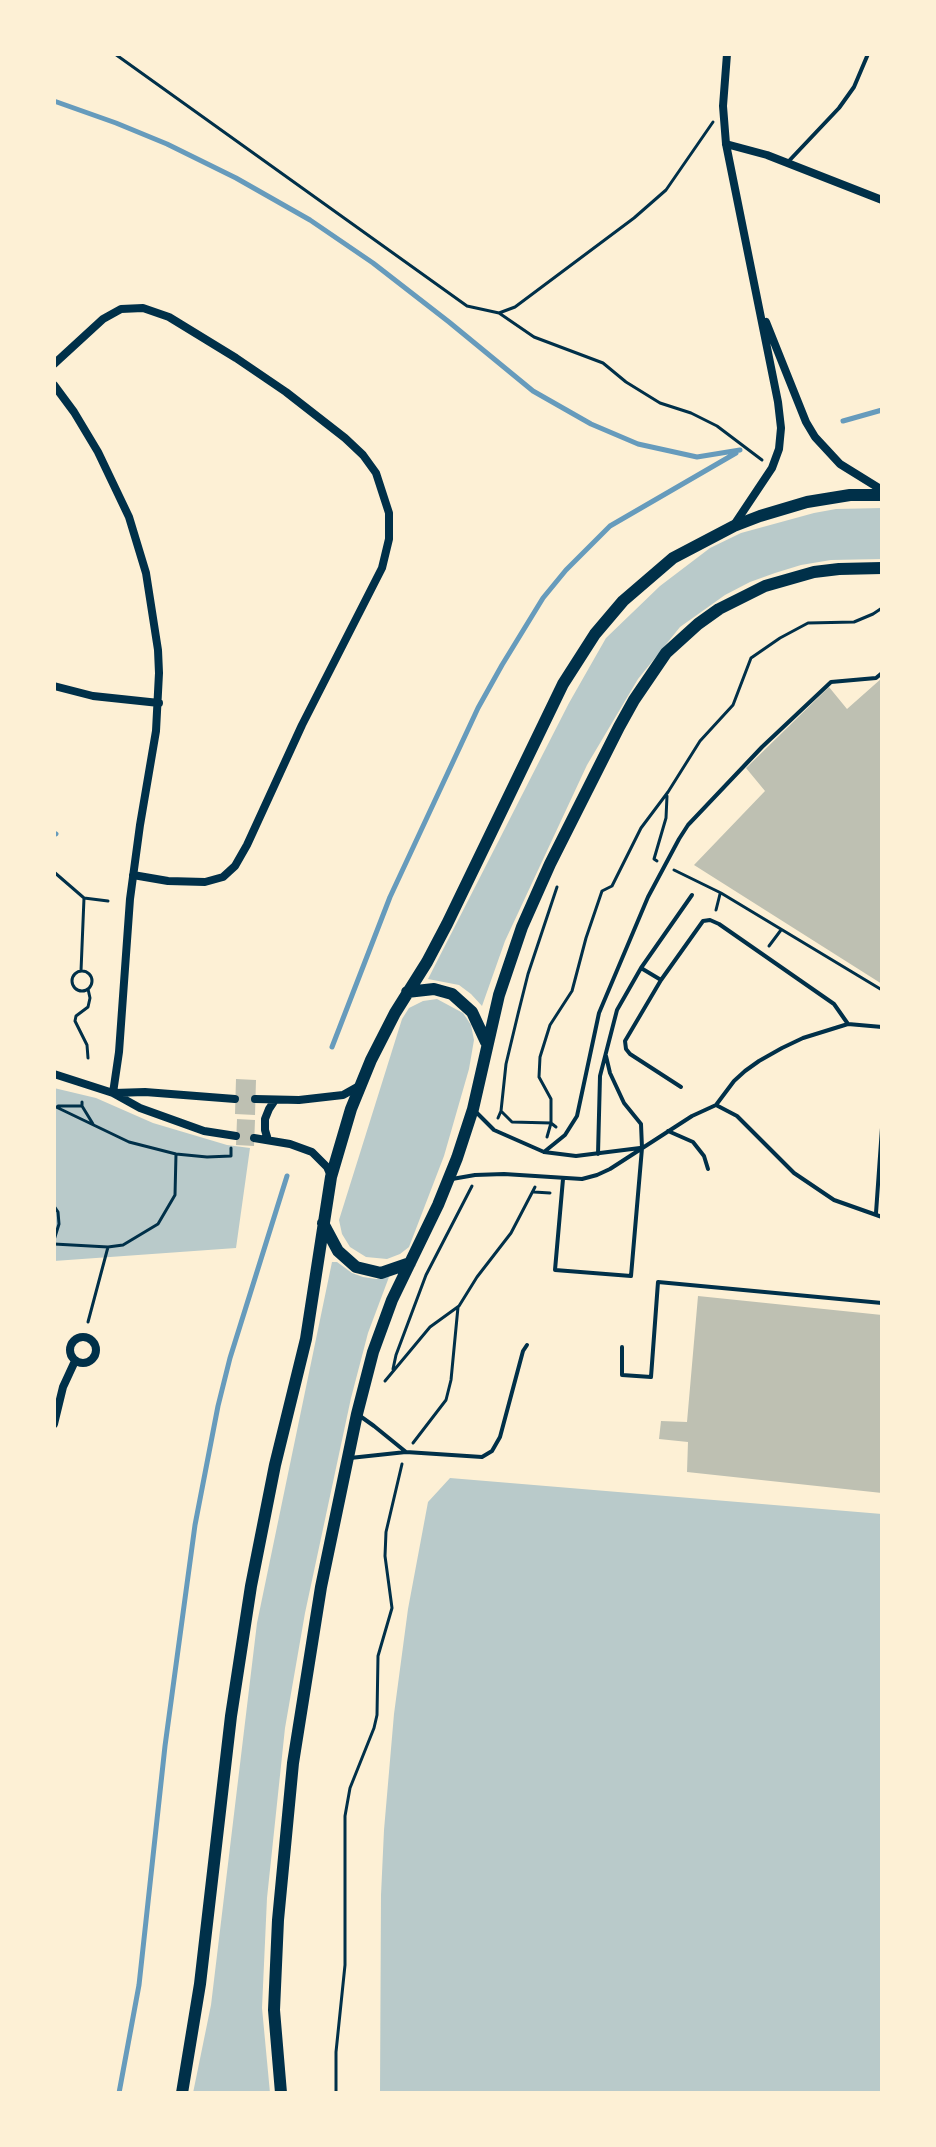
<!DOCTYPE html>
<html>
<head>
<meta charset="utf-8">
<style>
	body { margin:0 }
	#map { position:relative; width:936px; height:2147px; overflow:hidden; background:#fdf0d5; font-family:Bitter,serif }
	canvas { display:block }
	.frame { position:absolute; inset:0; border:56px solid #fdf0d5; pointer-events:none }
</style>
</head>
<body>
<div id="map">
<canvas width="936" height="2147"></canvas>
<div class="frame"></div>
</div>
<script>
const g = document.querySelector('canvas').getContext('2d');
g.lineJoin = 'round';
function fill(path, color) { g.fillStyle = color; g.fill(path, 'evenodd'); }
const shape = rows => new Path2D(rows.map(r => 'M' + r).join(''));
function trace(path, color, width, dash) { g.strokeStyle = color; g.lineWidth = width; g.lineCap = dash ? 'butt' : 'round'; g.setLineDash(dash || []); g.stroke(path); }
const green = shape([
	[882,508,882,559,831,560,801,565,775,573,750,582,725,595,680,627,638,679,587,765,505,941,482,1006,471,994,459,985,428,979,569,703,606,638,660,586,710,548,741,533,814,513,836,509],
	[437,999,463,1013,471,1025,474,1040,469,1069,444,1156,409,1247,400,1254,387,1259,366,1257,350,1247,342,1234,339,1220,402,1019,409,1008,423,1001],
	[54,1088,96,1098,153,1123,227,1145,250,1148,236,1248,54,1261],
	[332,1262,337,1262,352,1273,363,1277,376,1279,389,1277,368,1333,351,1398,305,1613,285,1728,267,1898,262,2008,270,2093,193,2093,211,2005,257,1623],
	[450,1478,882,1514,882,2093,380,2093,381,1895,384,1830,394,1714,408,1609,428,1502]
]);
const stream = shape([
	[54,101,116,123,167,144,236,178,310,220,373,263,449,322,533,391,591,424,638,444,697,457,740,450],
	[843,421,882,410],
	[54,833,56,834],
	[332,1047,390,897,478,708,502,665,543,598,566,570,610,526,736,453],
	[119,2093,139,1985,165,1746,195,1525,218,1406,230,1358,287,1176]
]);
const building = shape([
	[882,678,882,984,694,865,765,791,746,768,829,687,847,709],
	[236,1079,256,1080,255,1115,235,1114],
	[237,1119,255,1120,254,1146,236,1145],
	[698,1296,882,1315,882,1493,687,1472,688,1442,659,1439,661,1421,687,1422]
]);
const path = shape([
	[115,54,467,306,499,313,515,307,634,218,666,190,713,122],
	[499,313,534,337,603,363,626,382,660,403,691,413,717,426,762,460],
	[657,861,654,859,666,818,667,796],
	[674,870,721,893,882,990],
	[54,872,84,898,81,971],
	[84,898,108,901],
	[716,910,720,894],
	[769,946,781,930],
	'72 981a10 10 0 1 1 20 0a10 10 0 1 1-20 0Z',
	[88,1058,87,1045,75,1021,76,1016,88,1007,90,998,88,989],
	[82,1102,82,1106,93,1124],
	[54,1106,129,1142,176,1154,207,1157,231,1156,231,1148],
	[58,1106,82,1106],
	[501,1111,506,1064,518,1014,528,974,557,887],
	[498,1118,501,1111,512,1122,551,1123,556,1127],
	[547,1137,551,1123,551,1099,539,1077,540,1057,550,1025,572,991,586,938,602,891,612,886,641,828,668,792,700,741,733,705,751,658,780,638,808,623,854,622,873,614,882,608],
	[534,1192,550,1193],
	[54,1206,58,1212,59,1224,54,1240],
	[54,1244,108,1247,123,1245,158,1224,175,1195,176,1154],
	[88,1322,108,1247],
	[393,1369,396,1355,426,1275,472,1186],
	[385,1381,430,1327,459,1306,477,1277,511,1233,535,1187],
	[413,1443,446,1400,451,1380,458,1307],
	[336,2093,336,2052,345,1965,345,1816,350,1788,374,1728,377,1715,378,1656,392,1608,385,1556,386,1532,402,1464]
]);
const service = shape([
	[787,163,839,108,854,87,868,54],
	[641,968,661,980],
	[681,1087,630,1054,626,1049,625,1041,661,980,703,921,710,920,719,924,834,1004,848,1024],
	[716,1105,737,1116,794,1173,834,1200,882,1217],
	[474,1110,494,1130,544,1152,576,1156,640,1148],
	[668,1131,693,1142,704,1156,708,1169],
	[544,1152,565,1135,577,1116,599,1013,648,897,679,839,688,825,762,747,831,682,876,678,882,673],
	[598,1154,600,1076,617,1010,641,968,692,895],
	[452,1179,475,1175,504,1174,582,1179,597,1175,610,1169,692,1116,716,1105,734,1081,745,1071,759,1061,782,1048,803,1038,848,1024,882,1027],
	[563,1179,555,1270,631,1276,642,1148,641,1124,624,1103,610,1073,606,1056],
	[876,1213,882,1128],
	[622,1347,622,1375,651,1377,658,1282,882,1303],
	[360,1416,374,1426,406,1452],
	[350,1458,406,1452,482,1457,492,1451,500,1437,523,1351,527,1345]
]);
const minor = shape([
	[727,54,723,106,726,144,778,402,781,428,779,449,772,468,734,525],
	[726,144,767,155,882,200],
	[766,322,806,422,815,437,840,464,882,490],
	[54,364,103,319,121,309,143,308,169,317,236,358,286,392,345,438,363,455,376,473,389,513,389,539,382,568,302,725,247,845,235,866,223,877,205,882,168,881,133,875],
	[54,385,74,412,98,452,129,517,146,573,158,650,159,673,156,731,140,825,130,899,119,1052,113,1093],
	[54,686,93,696,159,703],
	[54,1074,113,1093,140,1108,204,1131,236,1136],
	[114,1093,145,1092,235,1099],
	[255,1099,299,1100,343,1095,359,1086],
	[254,1138,290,1144,312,1152,327,1167,331,1176],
	[268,1140,265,1130,265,1119,269,1109,275,1100],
	'70 1350a13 13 0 1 1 26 0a13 13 0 1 1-26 0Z',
	[54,1424,63,1387,75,1361]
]);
const secondary = shape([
	[407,992,434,989,452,994,472,1012,486,1042],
	[323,1223,338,1251,356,1267,381,1273,410,1263],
	[182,2093,200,1984,231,1716,251,1586,275,1465,306,1339,331,1177,351,1109,371,1060,395,1013,427,962,447,924,563,684,595,634,623,601,673,558,734,526,760,516,807,502,850,495,882,495],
	[281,2093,274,2010,278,1920,293,1763,321,1587,357,1414,373,1352,392,1300,438,1205,457,1158,473,1109,499,995,522,927,550,864,619,727,634,700,666,653,698,624,719,609,765,586,814,572,839,569,882,568]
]);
fill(green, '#b9caca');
trace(stream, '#669bbc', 5);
fill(building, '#bec0b2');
trace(path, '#003049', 3);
trace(service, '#003049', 4);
trace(minor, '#003049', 8);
trace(secondary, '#003049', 12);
</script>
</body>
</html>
